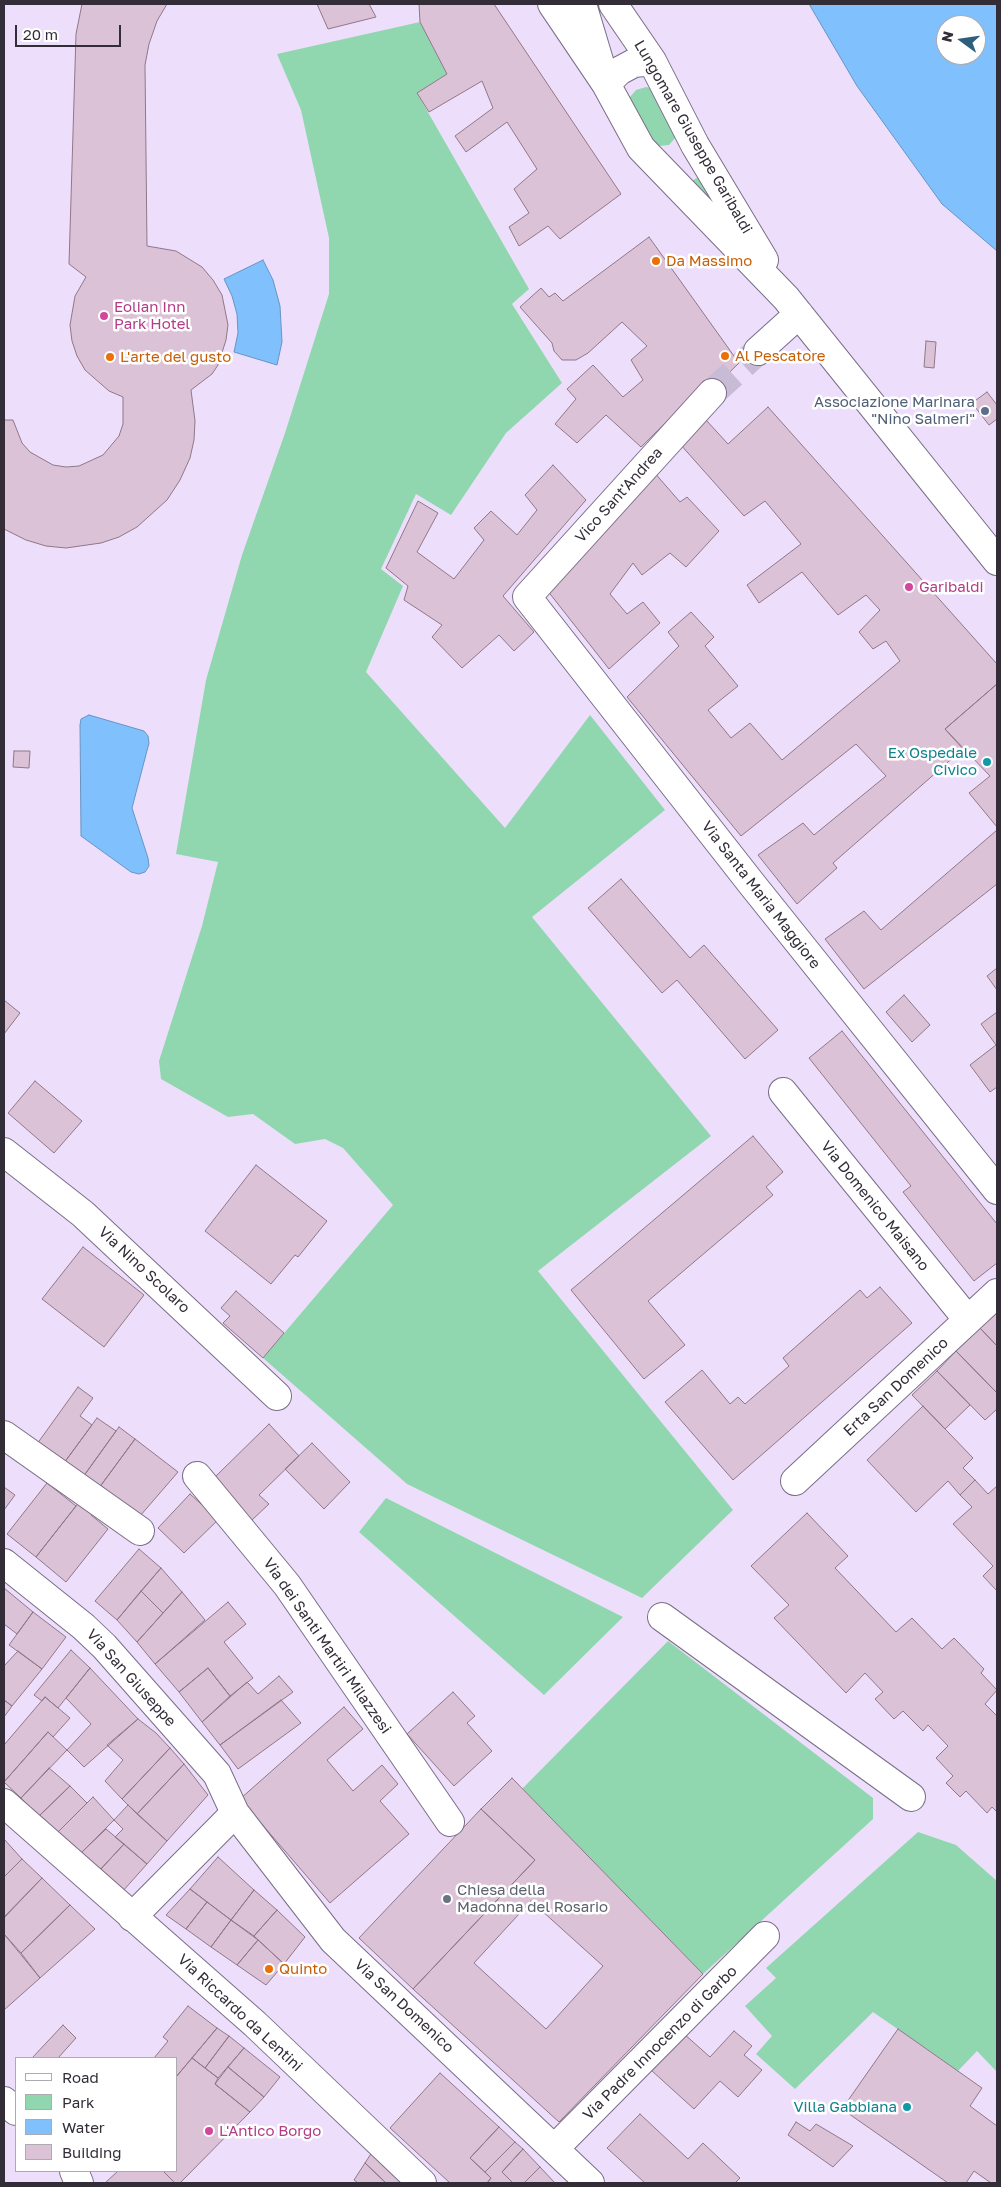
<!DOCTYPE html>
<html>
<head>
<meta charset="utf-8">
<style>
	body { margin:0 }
	#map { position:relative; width:1001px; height:2187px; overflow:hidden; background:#eddffc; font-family:"Golos Text",sans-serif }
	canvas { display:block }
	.frame { position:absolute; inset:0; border:5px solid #332d38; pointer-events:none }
	.legend { position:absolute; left:15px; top:2057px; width:162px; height:115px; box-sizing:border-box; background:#fff; border:1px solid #adabaf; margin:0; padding:6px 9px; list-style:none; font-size:15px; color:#332d38 }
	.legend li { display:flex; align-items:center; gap:10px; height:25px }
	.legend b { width:25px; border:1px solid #adabaf }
	.north { position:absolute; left:936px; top:15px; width:50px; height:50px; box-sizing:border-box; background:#fff; border:1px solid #adabaf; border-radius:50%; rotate:284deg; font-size:14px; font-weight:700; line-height:20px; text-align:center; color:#332d38 }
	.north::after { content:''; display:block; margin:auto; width:18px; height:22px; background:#2d5e7c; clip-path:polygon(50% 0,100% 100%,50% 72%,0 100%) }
	.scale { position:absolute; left:15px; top:25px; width:106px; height:22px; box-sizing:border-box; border:2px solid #332d38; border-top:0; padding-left:6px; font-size:15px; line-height:18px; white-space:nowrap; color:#332d38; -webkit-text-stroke:4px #fff; paint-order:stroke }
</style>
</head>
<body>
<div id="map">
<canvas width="1001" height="2187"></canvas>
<div class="frame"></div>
<ul class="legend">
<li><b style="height:6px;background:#fff"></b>Road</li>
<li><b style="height:14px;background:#90d7b0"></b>Park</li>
<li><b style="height:14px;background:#7fc0fd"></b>Water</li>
<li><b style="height:14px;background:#dcc2d6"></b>Building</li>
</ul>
<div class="north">N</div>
<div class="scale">20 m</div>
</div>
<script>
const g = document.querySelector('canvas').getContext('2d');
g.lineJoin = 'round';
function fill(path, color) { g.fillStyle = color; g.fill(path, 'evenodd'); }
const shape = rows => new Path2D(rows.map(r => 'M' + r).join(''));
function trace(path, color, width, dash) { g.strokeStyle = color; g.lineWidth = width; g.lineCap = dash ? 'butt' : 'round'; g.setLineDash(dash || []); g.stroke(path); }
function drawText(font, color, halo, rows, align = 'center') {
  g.font = font + ' "Golos Text",sans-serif'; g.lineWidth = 5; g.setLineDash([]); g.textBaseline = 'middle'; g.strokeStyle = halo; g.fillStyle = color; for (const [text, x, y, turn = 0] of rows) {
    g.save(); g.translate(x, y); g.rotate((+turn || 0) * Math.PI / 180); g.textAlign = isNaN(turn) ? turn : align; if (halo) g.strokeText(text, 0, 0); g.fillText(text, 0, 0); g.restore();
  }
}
const green = shape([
	[420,22,447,74,417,93,529,289,512,304,562,383,506,433,451,515,416,494,381,569,403,586,366,672,505,828,590,715,665,810,532,917,711,1136,538,1271,733,1510,642,1598,407,1484,263,1358,393,1205,343,1148,325,1139,295,1144,253,1114,228,1117,161,1079,159,1061,202,926,218,862,176,854,206,680,242,555,285,433,329,294,329,238,301,110,277,54],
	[646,87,655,89,676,137,669,145,659,146,649,142,628,106,630,97,636,90],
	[700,176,722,219,687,184],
	[386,1498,623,1617,544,1695,359,1532],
	[668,1641,873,1798,873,1819,703,1974,522,1789],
	[918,1832,956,1845,997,1881,997,2072,977,2051,958,2071,873,2012,795,2089,756,2054,772,2036,745,2006,776,1978,766,1968]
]);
const water = shape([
	[809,4,997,4,997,251,942,204,857,86,809,4],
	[946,25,976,25,976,55,946,55,946,25],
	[263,260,273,280,280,306,282,342,277,365,234,352,238,333,237,314,232,296,224,279,263,260],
	[89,715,144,731,148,736,149,743,132,808,148,858,149,866,145,872,139,874,131,872,81,836,80,725,81,719,89,715]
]);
const building = shape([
	[82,4,167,4,157,21,149,44,145,65,147,246,176,251,202,267,213,280,222,295,228,325,226,340,218,365,212,374,191,390,195,421,194,440,190,458,180,480,167,500,137,527,119,537,101,543,66,548,46,546,26,540,4,529,4,420,13,420,22,443,30,452,53,465,66,467,79,466,103,455,119,436,123,424,123,397,109,391,85,370,77,356,72,341,70,325,75,296,86,277,69,264,76,34,82,4],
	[317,4,369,4,376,17,328,29,317,4],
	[419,4,494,4,621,194,560,239,548,226,519,246,509,227,529,213,514,189,537,169,507,122,466,152,455,136,493,108,482,81,429,112,417,93,447,74,420,22,419,4],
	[649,237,739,363,707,394,700,389,641,447,606,415,577,443,555,424,576,399,567,389,593,365,623,397,643,380,631,360,647,346,622,322,588,353,576,360,562,360,554,351,552,343,520,307,541,288,549,297,555,293,563,301,649,237],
	[926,341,936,342,934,368,924,367,926,341],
	[987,392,997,405,997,419,989,425,972,403,987,392],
	[768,407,997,664,997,684,945,729,963,749,833,863,837,868,797,904,758,855,803,823,814,835,886,776,856,744,741,836,627,697,679,646,668,632,691,612,714,637,705,646,738,686,708,710,731,738,750,723,782,760,900,661,886,641,873,649,859,632,880,610,866,595,838,615,802,572,759,603,747,585,801,544,765,501,744,516,680,444,706,420,728,444,768,407],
	[553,465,586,500,503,596,534,632,514,651,499,635,462,668,432,637,442,625,404,600,408,586,386,568,418,501,438,513,417,552,454,579,484,540,474,528,491,511,517,535,537,510,525,495,553,465],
	[653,471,680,502,687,497,719,531,686,567,670,553,642,575,633,563,610,594,627,614,643,602,660,623,609,669,547,590,653,471],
	[997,684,997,827,969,793,990,776,945,729,997,684],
	[14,751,30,751,29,768,13,767,14,751],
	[997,830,997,884,864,989,825,939,864,911,881,930,997,830],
	[621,879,690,958,704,945,778,1030,745,1059,677,980,662,993,588,908,621,879],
	[997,968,997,990,987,976,997,968],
	[904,995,930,1025,912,1042,886,1012,904,995],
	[4,1000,20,1013,4,1034,4,1000],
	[997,1012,997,1087,990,1092,970,1065,996,1045,981,1024,997,1012],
	[842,1031,997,1224,997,1263,974,1281,903,1192,911,1186,809,1058,842,1031],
	[35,1081,82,1121,54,1153,8,1113,35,1081],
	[753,1136,783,1172,766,1187,773,1195,648,1301,685,1345,644,1379,571,1290,753,1136],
	[256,1165,327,1221,298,1257,295,1255,271,1284,205,1231,256,1165],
	[83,1247,144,1295,104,1347,42,1299,83,1247],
	[880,1287,912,1323,733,1480,665,1402,702,1370,730,1404,738,1397,745,1404,789,1366,783,1358,860,1290,867,1298,880,1287],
	[236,1291,284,1333,263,1358,223,1323,230,1316,221,1308,236,1291],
	[997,1313,997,1346,980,1328,997,1313],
	[980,1328,997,1346,997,1393,956,1351,980,1328],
	[956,1351,997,1393,997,1409,985,1420,937,1371,956,1351],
	[937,1371,970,1405,945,1429,912,1395,937,1371],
	[78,1387,93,1398,80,1416,92,1425,64,1463,37,1444,78,1387],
	[923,1406,973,1458,963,1468,975,1480,960,1495,948,1481,916,1512,867,1460,923,1406],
	[97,1418,116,1431,83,1477,64,1463,97,1418],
	[269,1424,299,1456,259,1495,269,1504,252,1520,213,1479,269,1424],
	[119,1427,135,1439,99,1488,83,1477,119,1427],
	[135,1439,178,1472,140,1516,99,1488,135,1439],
	[312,1443,350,1482,324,1509,285,1469,312,1443],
	[975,1480,988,1494,997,1486,997,1591,983,1576,993,1566,953,1524,972,1507,960,1495,975,1480],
	[47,1483,76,1506,36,1557,7,1534,47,1483],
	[4,1487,15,1495,4,1510,4,1487],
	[190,1494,210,1512,224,1514,184,1553,158,1528,190,1494],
	[80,1501,94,1511,91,1515,108,1529,66,1582,36,1557,80,1501],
	[807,1513,848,1556,835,1568,896,1632,912,1618,942,1649,954,1638,984,1669,981,1673,997,1690,985,1704,997,1716,997,1812,992,1807,987,1813,966,1791,960,1797,946,1783,953,1776,936,1758,948,1746,928,1725,923,1731,903,1711,894,1719,875,1699,883,1692,865,1673,846,1693,774,1618,789,1605,751,1566,807,1513],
	[139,1549,161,1568,117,1620,95,1601,139,1549],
	[161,1568,182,1592,163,1613,141,1591,161,1568],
	[4,1588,33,1612,17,1634,4,1624,4,1588],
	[141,1591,163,1613,137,1642,117,1620,141,1591],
	[182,1592,205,1620,155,1664,137,1642,182,1592],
	[228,1602,246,1624,224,1642,253,1678,230,1696,208,1668,179,1692,155,1664,228,1602],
	[33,1612,66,1637,42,1669,9,1645,33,1612],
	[71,1650,90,1668,58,1708,45,1697,42,1701,34,1695,71,1650],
	[18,1651,42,1669,12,1706,4,1700,4,1666,18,1651],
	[90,1668,138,1719,84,1767,67,1750,91,1724,66,1698,90,1668],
	[208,1668,230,1696,202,1722,179,1692,208,1668],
	[279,1676,293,1692,220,1745,202,1722,247,1682,258,1694,279,1676],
	[453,1692,475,1716,467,1723,492,1751,454,1786,407,1734,453,1692],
	[45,1697,70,1718,53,1737,48,1732,4,1782,4,1745,45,1697],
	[4,1700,12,1706,4,1717,4,1700],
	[281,1700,301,1723,238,1769,220,1745,281,1700],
	[344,1707,363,1729,327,1760,353,1791,382,1765,398,1784,380,1801,409,1834,330,1903,240,1799,344,1707],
	[138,1719,156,1733,170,1748,122,1799,105,1781,123,1760,107,1745,138,1719],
	[48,1732,67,1750,21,1798,4,1782,48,1732],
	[170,1748,184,1764,137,1814,122,1799,170,1748],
	[184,1764,208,1795,167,1841,137,1814,184,1764],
	[49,1768,70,1786,39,1816,21,1798,49,1768],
	[512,1778,703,1974,559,2122,413,1989,535,1860,481,1809,512,1778],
	[531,1901,603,1966,546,2029,474,1963,531,1901],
	[70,1786,87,1803,57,1833,39,1816,70,1786],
	[93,1797,114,1820,80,1854,57,1833,93,1797],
	[128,1805,167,1841,147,1864,115,1837,123,1829,114,1820,128,1805],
	[481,1809,535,1860,413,1989,359,1938,481,1809],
	[106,1829,124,1844,99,1871,80,1854,106,1829],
	[4,1839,22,1859,4,1877,4,1839],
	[124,1844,147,1864,122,1892,99,1871,124,1844],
	[218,1857,254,1890,231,1920,190,1889,218,1857],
	[22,1859,42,1878,4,1917,4,1877,22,1859],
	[42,1878,70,1905,21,1953,4,1934,4,1918,42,1878],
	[190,1889,207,1902,186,1929,166,1915,190,1889],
	[254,1890,277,1910,254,1936,231,1920,254,1890],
	[207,1902,231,1920,211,1947,186,1929,207,1902],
	[70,1905,95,1929,40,1978,21,1953,70,1905],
	[277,1910,305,1937,284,1964,254,1936,277,1910],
	[231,1920,258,1940,237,1965,211,1947,231,1920],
	[4,1934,40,1978,4,2010,4,1934],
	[258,1940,284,1964,266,1985,237,1965,258,1940],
	[188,2006,217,2028,176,2077,176,2058,154,2058,168,2041,163,2037,188,2006],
	[63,2025,76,2038,58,2058,32,2058,63,2025],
	[217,2028,229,2036,205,2068,192,2058,217,2028],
	[898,2029,982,2088,970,2106,997,2126,997,2183,991,2183,974,2171,966,2183,948,2183,842,2109,898,2029],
	[734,2031,752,2046,744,2055,762,2070,738,2097,720,2081,694,2109,651,2070,683,2033,710,2057,734,2031],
	[229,2036,244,2048,218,2078,205,2068,229,2036],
	[244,2048,280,2077,264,2097,228,2067,244,2048],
	[192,2058,218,2078,215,2084,250,2112,180,2183,175,2183,163,2171,176,2171,176,2077,192,2058],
	[228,2067,264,2097,250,2112,215,2084,228,2067],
	[440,2073,499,2127,470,2158,491,2178,487,2183,450,2183,390,2128,440,2073],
	[640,2114,688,2159,703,2143,740,2178,735,2183,645,2183,607,2148,640,2114],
	[796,2122,810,2131,816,2124,853,2146,833,2167,788,2135,796,2122],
	[499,2127,515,2142,485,2172,470,2158,499,2127],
	[515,2142,523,2149,502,2172,513,2183,487,2183,491,2178,485,2172,515,2142],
	[374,2149,411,2183,386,2183,365,2163,374,2149],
	[523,2149,540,2167,524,2183,513,2183,502,2172,523,2149],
	[365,2163,386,2183,358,2183,354,2180,365,2163],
	[540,2167,555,2183,524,2183,540,2167],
	[118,2171,163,2171,175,2183,105,2183,118,2171]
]);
const minorTunnel = shape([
	[712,393,758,351]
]);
const minor = shape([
	[552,4,606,84,619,71,634,63,652,61],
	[582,4,606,84,641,148,786,298,997,561],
	[613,4,652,61,695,145,764,260],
	[758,351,799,314],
	[712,393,527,597,751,883,997,1190],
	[783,1092,968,1320],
	[4,1152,83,1214,277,1396],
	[4,1435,140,1531],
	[197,1476,287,1585,450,1822],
	[795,1481,997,1293],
	[4,1563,84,1627,104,1646,217,1774,235,1813,333,1940,590,2183],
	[662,1617,911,1797],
	[4,1803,255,2024,422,2183],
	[132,1917,235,1813],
	[4,2101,16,2111],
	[554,2149,765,1936],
	[74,2171,79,2183]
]);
const markers = [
	[656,261,5,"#e8710a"],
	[104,316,5,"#d1479c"],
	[725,356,5,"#e8710a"],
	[110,357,5,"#e8710a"],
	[985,411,5,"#5c6f8a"],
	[909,587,5,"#d1479c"],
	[987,762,5,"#0f9aa8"],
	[447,1899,5,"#6b7280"],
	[269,1969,5,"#e8710a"],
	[907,2107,5,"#0f9aa8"],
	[209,2131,5,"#d1479c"]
];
const streetNames = [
	["Lungomare Giuseppe Garibaldi",693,137,60],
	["Vico Sant'Andrea",619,495,-48],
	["Via Santa Maria Maggiore",761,895,52],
	["Via Domenico Maisano",875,1206,51],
	["Via Nino Scolaro",144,1270,43],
	["Erta San Domenico",896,1387,-43],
	["Via dei Santi Martiri Milazzesi",327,1646,55],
	["Via San Giuseppe",131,1678,48],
	["Via San Domenico",404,2006,43],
	["Via Riccardo da Lentini",240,2013,43],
	["Via Padre Innocenzo di Garbo",660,2043,-45]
];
const foodNames = [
	["Da Massimo",666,261],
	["Al Pescatore",735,356],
	["L'arte del gusto",120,357],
	["Quinto",279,1969]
];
const hotelNames = [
	["Eolian Inn",114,307],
	["Park Hotel",114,324],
	["Garibaldi",919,587],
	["L'Antico Borgo",219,2131]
];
const serviceNames = [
	["Associazione Marinara",975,402],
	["\"Nino Salmeri\"",975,419]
];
const cultureNames = [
	["Ex Ospedale",977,753],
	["Civico",977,770],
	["Villa Gabbiana",897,2107]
];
const worshipNames = [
	["Chiesa della",457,1890],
	["Madonna del Rosario",457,1907]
];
fill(green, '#90d7b0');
fill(water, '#7fc0fd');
trace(water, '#6894c2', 1);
fill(building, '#dcc2d6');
trace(building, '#8f7789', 1);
trace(minorTunnel, '#c8bbd5', 28, [28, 14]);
trace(minor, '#7a6e87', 30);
trace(minor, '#fff', 28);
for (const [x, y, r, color] of markers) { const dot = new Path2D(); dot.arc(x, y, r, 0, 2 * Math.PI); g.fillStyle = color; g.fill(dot); trace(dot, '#fff', 2); }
drawText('15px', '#332d38', '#fff', streetNames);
drawText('15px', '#c56008', '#fff', foodNames, 'left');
drawText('15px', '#b23c85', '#fff', hotelNames, 'left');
drawText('15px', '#4e5e75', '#fff', serviceNames, 'right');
drawText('15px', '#0d838f', '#fff', cultureNames, 'right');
drawText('15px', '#5b616d', '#fff', worshipNames, 'left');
</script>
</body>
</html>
